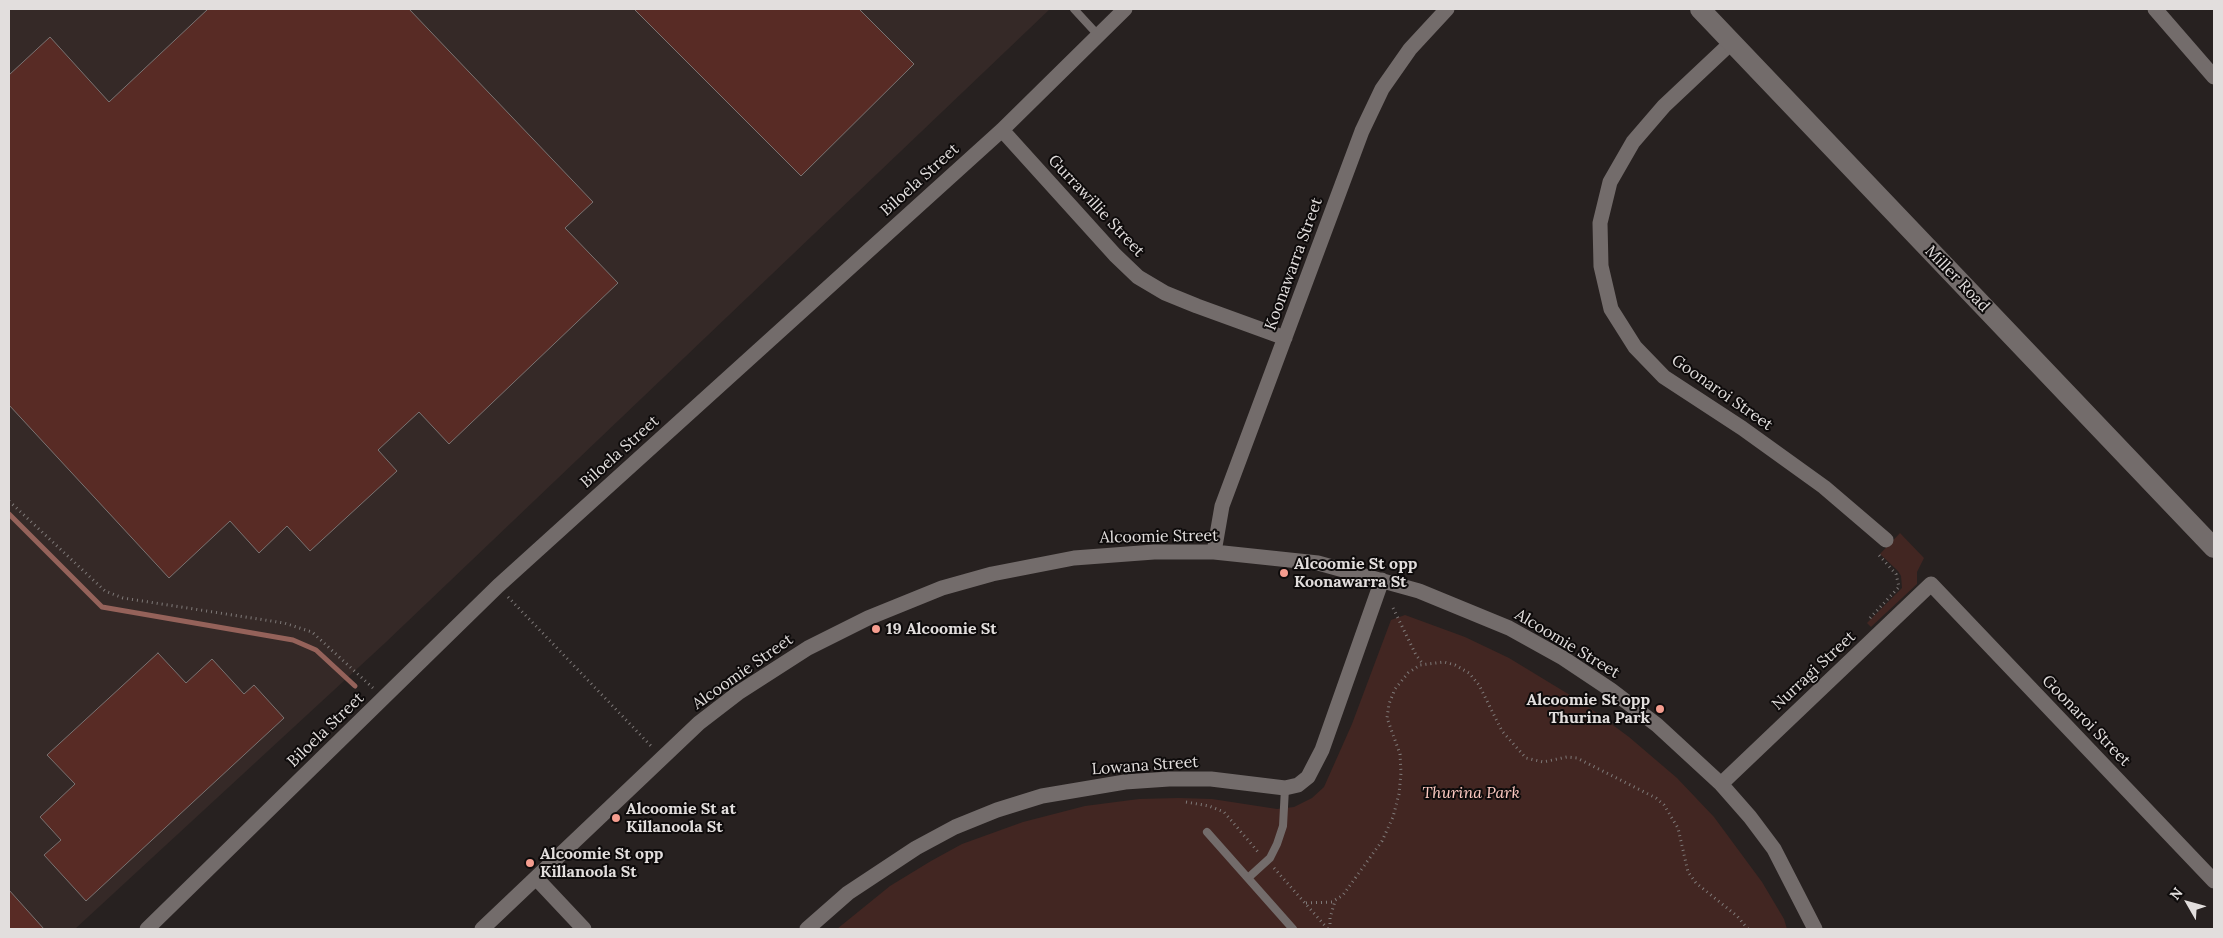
<!DOCTYPE html>
<html>
<head>
<meta charset="utf-8">
<style>
	body { margin:0 }
	#map { position:relative; width:2223px; height:938px; overflow:hidden; background:#272120; font-family:Lora,serif }
	canvas { display:block }
	.frame { position:absolute; inset:0; border:10px solid #e2dedd; pointer-events:none }
	.north { position:absolute; left:2163px; top:878px; width:50px; height:50px; -webkit-text-stroke:4px #0e0b0b; paint-order:stroke; rotate:308deg; font-size:14px; font-weight:700; line-height:20px; text-align:center; color:#e2dedd }
	.north::after { content:''; display:block; margin:auto; width:18px; height:22px; background:#e2dedd; clip-path:polygon(50% 0,100% 100%,50% 72%,0 100%) }
</style>
</head>
<body>
<div id="map">
<canvas width="2223" height="938"></canvas>
<div class="frame"></div>
<div class="north">N</div>
</div>
<script>
const g = document.querySelector('canvas').getContext('2d');
g.lineJoin = 'round';
function fill(path, color) { g.fillStyle = color; g.fill(path, 'evenodd'); }
const shape = rows => new Path2D(rows.map(r => 'M' + r).join(''));
function trace(path, color, width, dash) { g.strokeStyle = color; g.lineWidth = width; g.lineCap = dash ? 'butt' : 'round'; g.setLineDash(dash || []); g.stroke(path); }
function drawText(font, color, halo, rows, align = 'center') {
  g.font = font + ' Lora,serif'; g.lineWidth = 4; g.setLineDash([]); g.textBaseline = 'middle'; g.strokeStyle = halo; g.fillStyle = color; for (const [text, x, y, turn = 0] of rows) {
    g.save(); g.translate(x, y); g.rotate((+turn || 0) * Math.PI / 180); g.textAlign = isNaN(turn) ? turn : align; if (halo) g.strokeText(text, 0, 0); g.fillText(text, 0, 0); g.restore();
  }
}
const built = shape([
	[9,9,1050,9,385,643,75,929,9,929]
]);
const green = shape([
	[1900,533,1924,558,1917,572,1917,584,1871,627,1867,623,1902,588,1901,576,1898,571,1880,554],
	[1405,615,1465,637,1509,658,1583,703,1629,737,1677,778,1714,817,1762,882,1784,919,1787,929,837,929,890,886,931,861,962,844,1023,822,1085,806,1139,799,1178,798,1212,799,1277,809,1294,807,1312,798,1324,787,1352,724,1391,620]
]);
const stream = shape([
	[9,514,102,607,293,640,316,650,355,686]
]);
const building = shape([
	[208,9,409,9,593,202,565,228,618,283,449,444,419,412,378,450,397,471,310,551,287,526,259,553,230,521,169,578,9,405,9,75,50,37,109,102,208,9],
	[634,9,859,9,914,64,801,176,634,9],
	[158,653,186,683,212,659,244,694,254,685,284,718,86,901,44,855,61,840,40,817,75,784,47,755,158,653],
	[9,890,44,929,9,929,9,890]
]);
const path = shape([
	[9,501,105,591,123,598,284,623,312,632,373,688],
	[508,597,652,747],
	[1393,608,1416,655,1423,664],
	[1870,618,1899,587,1896,574,1878,554],
	[1186,802,1209,806,1224,812,1259,853],
	[1274,868,1328,929],
	[1306,903,1332,902,1343,895,1382,841,1393,817,1399,794,1401,773,1400,754,1387,718,1389,704,1395,689,1408,673,1420,665,1444,662,1455,665,1469,673,1479,685,1502,731,1526,758,1543,762,1567,757,1577,758,1656,798,1664,805,1678,828,1688,872,1696,883,1737,916,1748,929],
	[1330,929,1330,918,1335,901]
]);
const lane = shape([
	[1074,9,1098,35],
	[1207,832,1293,929],
	[1248,878,1270,858,1277,844,1283,826,1285,788]
]);
const street = shape([
	[2155,9,2214,77],
	[1732,42,1664,106,1633,142,1610,182,1600,223,1601,266,1611,309,1635,347,1664,377,1742,428,1824,487,1886,540],
	[1002,130,1115,255,1138,277,1165,293,1197,306,1285,338],
	[1214,552,1222,506,1362,131,1382,89,1410,49,1447,9],
	[1721,784,1931,584,2214,881],
	[536,878,584,929],
	[147,929,498,586,1002,130,1125,9],
	[482,929,699,723,738,693,808,648,868,618,942,588,992,574,1074,558,1154,552,1214,552,1318,563,1419,591,1509,628,1563,658,1611,690,1657,725,1721,784,1750,817,1774,849,1815,929],
	[807,929,848,893,916,848,955,827,997,810,1042,796,1125,782,1169,779,1211,779,1285,788,1298,785,1308,777,1322,750,1382,580]
]);
const secondary = shape([
	[1700,9,2214,548]
]);
const markers = [
	[1284,573,5,"#f59d8f"],
	[876,629,5,"#f59d8f"],
	[1660,709,5,"#f59d8f"],
	[616,818,5,"#f59d8f"],
	[530,863,5,"#f59d8f"]
];
const streetNames = [
	["Biloela Street",920,180,-42],
	["Gurrawillie Street",1096,206,47],
	["Koonawarra Street",1294,264,-70],
	["Miller Road",1957,279,46],
	["Goonaroi Street",1722,393,35],
	["Biloela Street",620,452,-42],
	["Alcoomie Street",1159,537,-1],
	["Alcoomie Street",1567,644,31],
	["Nurragi Street",1814,671,-43],
	["Alcoomie Street",743,672,-35],
	["Goonaroi Street",2086,721,46],
	["Biloela Street",326,730,-44],
	["Lowana Street",1145,766,-4]
];
const poiNames = [
	["Alcoomie St opp",1294,564],
	["Koonawarra St",1294,582],
	["19 Alcoomie St",886,629],
	["Alcoomie St opp",1650,700,"right"],
	["Thurina Park",1650,718,"right"],
	["Alcoomie St at",626,809],
	["Killanoola St",626,827],
	["Alcoomie St opp",540,854],
	["Killanoola St",540,872]
];
const parkNames = [
	["Thurina Park",1471,793]
];
fill(built, '#352927');
fill(green, '#422622');
trace(stream, '#95625a', 5);
fill(building, '#582b25');
trace(building, '#7a7372', 1);
trace(path, '#7f7a79', 3, [1, 4]);
trace(lane, '#736c6b', 8);
trace(street, '#736c6b', 15);
trace(secondary, '#736c6b', 20);
for (const [x, y, r, color] of markers) { const dot = new Path2D(); dot.arc(x, y, r, 0, 2 * Math.PI); g.fillStyle = color; g.fill(dot); trace(dot, '#0e0b0b', 2); }
drawText('16px', '#e2dedd', '#0e0b0b', streetNames);
drawText('bold 16px', '#e2dedd', '#0e0b0b', poiNames, 'left');
drawText('italic 16px', '#fdcac2', '#0e0b0b', parkNames);
</script>
</body>
</html>
